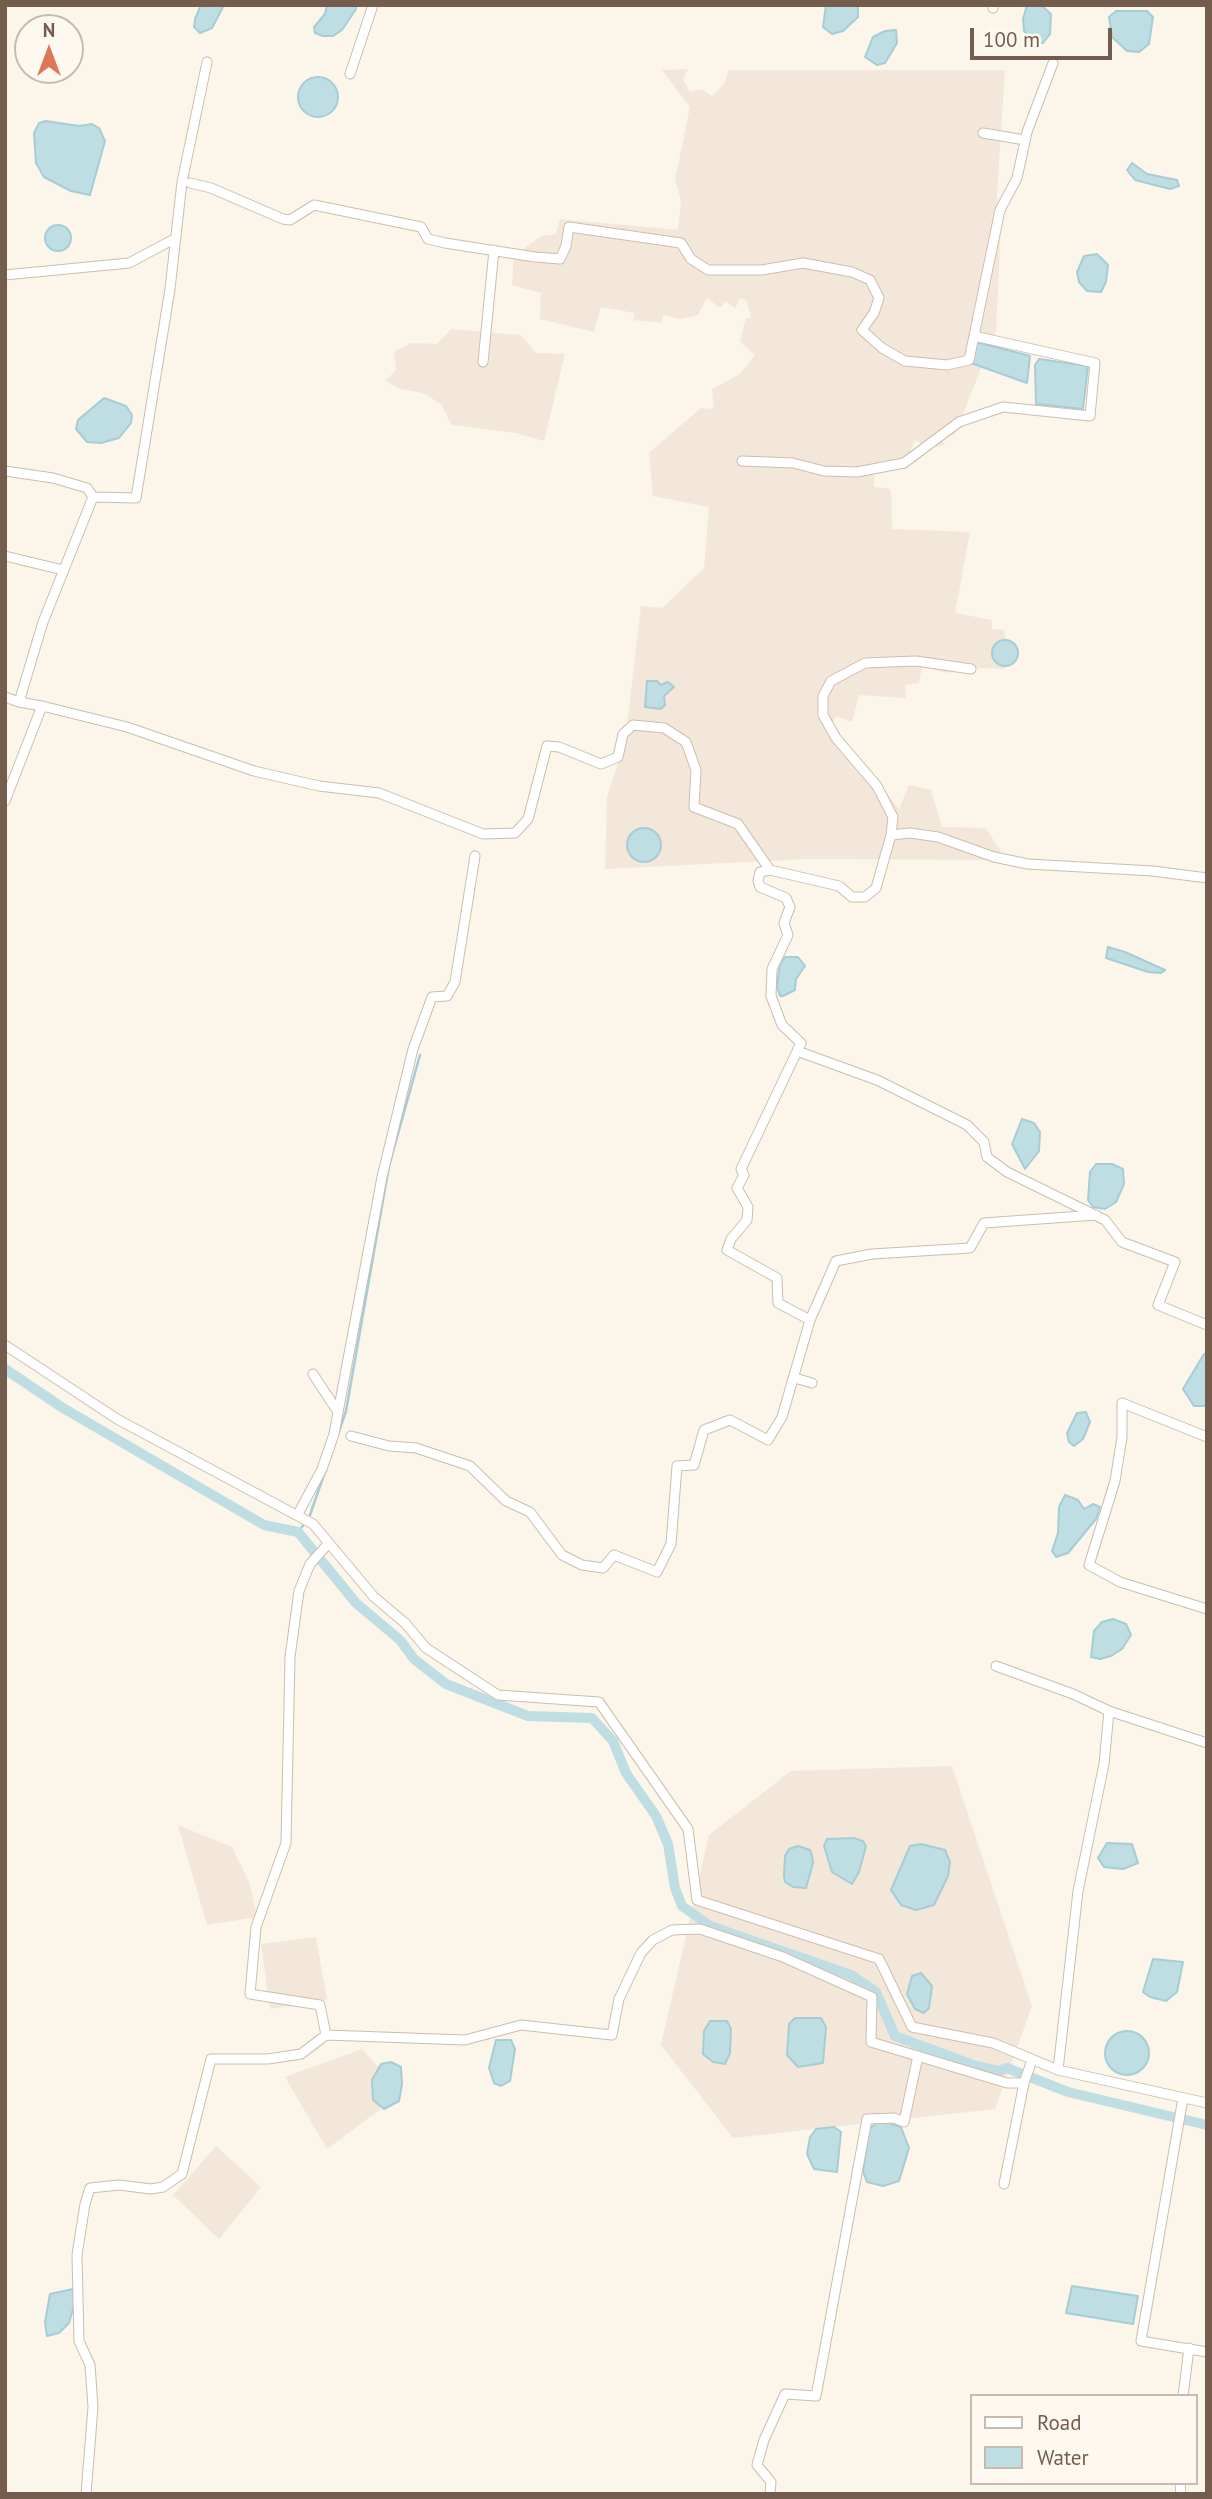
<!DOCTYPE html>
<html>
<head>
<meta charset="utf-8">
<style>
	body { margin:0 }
	#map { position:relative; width:1212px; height:2499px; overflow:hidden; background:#fbf5ea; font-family:"PT Sans",sans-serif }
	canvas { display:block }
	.frame { position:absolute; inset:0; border:7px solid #755d4e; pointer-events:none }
	.legend { position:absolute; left:970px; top:2394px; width:228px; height:91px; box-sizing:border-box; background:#fef9f0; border:2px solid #c7bbaf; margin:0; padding:9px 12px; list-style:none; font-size:21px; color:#755d4e }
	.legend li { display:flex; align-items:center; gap:14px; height:35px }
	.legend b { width:35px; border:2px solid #c7bbaf }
	.north { position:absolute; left:14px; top:14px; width:70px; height:70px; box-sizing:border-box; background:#fef9f0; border:2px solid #c7bbaf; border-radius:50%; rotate:0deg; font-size:19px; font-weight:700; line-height:28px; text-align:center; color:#755d4e }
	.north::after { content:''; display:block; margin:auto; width:24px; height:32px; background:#dc7858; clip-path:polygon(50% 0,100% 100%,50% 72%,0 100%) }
	.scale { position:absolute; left:970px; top:28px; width:142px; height:32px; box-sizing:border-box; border:4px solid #755d4e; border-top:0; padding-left:9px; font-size:21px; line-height:24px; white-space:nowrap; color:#755d4e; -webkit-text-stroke:5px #fef9f0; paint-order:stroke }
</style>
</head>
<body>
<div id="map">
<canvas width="1212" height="2499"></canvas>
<div class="frame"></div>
<ul class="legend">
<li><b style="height:9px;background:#fff"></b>Road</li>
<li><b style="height:19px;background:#bfdee4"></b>Water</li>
</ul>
<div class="north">N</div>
<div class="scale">100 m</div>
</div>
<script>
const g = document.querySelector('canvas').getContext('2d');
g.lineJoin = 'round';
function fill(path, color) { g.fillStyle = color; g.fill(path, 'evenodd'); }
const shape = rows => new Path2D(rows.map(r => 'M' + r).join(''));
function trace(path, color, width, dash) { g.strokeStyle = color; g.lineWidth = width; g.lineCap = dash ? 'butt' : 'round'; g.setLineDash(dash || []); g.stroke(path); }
const residential = shape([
	[688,69,683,79,690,92,702,89,712,96,724,84,729,70,1005,70,997,195,1000,250,996,331,954,436,947,429,935,432,945,445,929,448,915,440,905,464,875,467,874,487,891,489,892,529,970,532,955,613,992,620,992,629,1005,630,1005,669,956,667,949,673,922,667,919,683,905,685,906,698,859,695,852,722,836,716,831,727,899,809,909,785,931,790,942,827,986,828,1006,860,808,859,605,869,607,797,625,742,641,606,662,608,704,568,709,507,653,496,649,453,701,408,714,409,712,389,740,374,755,355,740,341,746,318,751,318,747,301,740,298,735,309,726,301,720,308,707,298,698,315,681,319,663,315,661,323,633,320,635,313,601,307,594,332,540,319,541,293,512,285,514,256,541,236,556,234,560,219,678,230,681,200,675,180,690,107,662,70],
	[451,329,521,335,536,353,565,354,544,441,516,433,452,425,441,404,423,393,401,389,385,381,396,370,394,352,411,343,437,344],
	[952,1766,1032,2006,995,2109,733,2138,661,2045,709,1835,791,1771],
	[178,1825,232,1847,250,1884,257,1917,207,1925],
	[316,1937,327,2000,270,2009,261,1944],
	[362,2049,402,2093,327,2149,285,2077],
	[216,2146,261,2187,219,2239,173,2195]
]);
const water = shape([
	[201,5,224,5,212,28,200,33,194,27,195,19,201,5],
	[327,5,356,5,356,9,342,30,333,36,323,36,315,33,314,27,325,14,327,5],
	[826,5,858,5,858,17,843,31,832,34,823,27,826,5],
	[1027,5,1041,5,1051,14,1050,34,1043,43,1037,43,1024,31,1023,19,1027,5],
	[1116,11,1147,11,1153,17,1149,44,1139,52,1127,51,1112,37,1109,17,1116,11],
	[896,30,897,43,885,63,877,65,865,57,873,37,885,31,896,30],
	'298 97a20 20 0 1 1 40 0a20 20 0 1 1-40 0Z',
	[46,121,79,126,92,124,99,128,105,141,90,195,71,191,44,177,36,163,34,133,39,123,46,121],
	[1132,163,1147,174,1177,180,1179,186,1170,189,1135,180,1127,170,1132,163],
	'45 238a13 13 0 1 1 26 0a13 13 0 1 1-26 0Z',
	[1097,254,1108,265,1106,282,1101,292,1087,291,1079,282,1077,272,1084,256,1097,254],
	[976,342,1030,356,1027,383,971,363,976,342],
	[1039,359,1088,366,1083,409,1036,404,1035,365,1039,359],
	[104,398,126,406,132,415,131,423,119,438,101,443,87,442,76,429,78,420,104,398],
	'992 653a13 13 0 1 1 26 0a13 13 0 1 1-26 0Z',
	[647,681,657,681,661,685,668,682,674,687,664,696,665,705,661,709,645,707,647,681],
	'627 845a17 17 0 1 1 34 0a17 17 0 1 1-34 0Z',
	[1108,947,1125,952,1165,970,1161,973,1148,972,1106,958,1108,947],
	[785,957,798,957,805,966,796,979,795,990,783,996,780,996,777,987,780,964,785,957],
	[1022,1119,1034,1123,1040,1132,1039,1151,1025,1169,1012,1144,1022,1119],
	[1096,1164,1112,1164,1123,1169,1124,1184,1116,1202,1105,1209,1093,1207,1088,1200,1090,1172,1096,1164],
	[1204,1354,1207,1354,1207,1406,1194,1406,1183,1389,1204,1354],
	[1086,1412,1090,1422,1083,1439,1074,1446,1069,1442,1067,1433,1077,1413,1086,1412],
	[1065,1495,1078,1500,1084,1509,1093,1504,1100,1507,1096,1519,1068,1553,1056,1557,1052,1551,1058,1533,1059,1507,1065,1495],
	[1113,1619,1126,1624,1131,1635,1122,1649,1111,1656,1100,1659,1091,1657,1094,1631,1102,1622,1113,1619],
	[853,1838,863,1841,866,1846,859,1872,852,1884,832,1872,824,1846,827,1839,853,1838],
	[1107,1843,1132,1844,1138,1863,1123,1869,1104,1867,1098,1858,1107,1843],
	[921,1844,945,1850,950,1862,948,1876,934,1905,916,1910,901,1905,891,1890,910,1846,921,1844],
	[798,1846,810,1850,812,1855,813,1863,806,1888,793,1887,785,1882,784,1876,785,1856,789,1849,798,1846],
	[1153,1959,1183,1962,1177,1992,1166,2001,1150,1997,1143,1992,1153,1959],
	[921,1973,932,1986,929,2008,924,2013,915,2009,907,1994,912,1976,921,1973],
	[795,2018,821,2018,826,2027,823,2063,798,2067,787,2055,789,2024,795,2018],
	[710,2021,727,2021,731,2029,730,2053,725,2064,713,2062,703,2054,704,2031,710,2021],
	'1105 2053a22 22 0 1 1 44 0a22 22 0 1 1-44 0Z',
	[496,2040,511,2040,515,2049,510,2081,501,2086,494,2083,489,2068,496,2040],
	[391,2062,401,2067,402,2084,399,2101,384,2109,373,2100,372,2080,381,2064,391,2062],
	[885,2122,901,2127,909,2148,899,2181,883,2186,867,2182,863,2172,869,2129,877,2123,885,2122],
	[834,2127,841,2132,837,2172,814,2169,807,2154,810,2137,816,2129,834,2127],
	[1072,2286,1138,2296,1133,2324,1066,2313,1072,2286],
	[73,2289,77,2295,69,2323,59,2333,47,2336,45,2322,50,2294,73,2289]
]);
const stream = shape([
	[310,1515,346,1411,389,1166,420,1055],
	[298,1532,305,1523]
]);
const canal = shape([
	[5,1369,63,1408,264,1525,298,1532,356,1603,400,1640,414,1659,446,1684,528,1716,592,1718,613,1741,626,1773,656,1816,668,1844,675,1888,682,1906,710,1926,851,1975,876,1992,895,2036,973,2065,999,2071,1007,2068,1068,2092,1207,2125]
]);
const minor = shape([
	[993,8,993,5],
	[350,74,373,5],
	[983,133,1025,140],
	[190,183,211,188,283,219,290,220,314,205,421,227,428,239,445,243,535,257,560,259,566,246,569,227,681,243,691,259,708,270,762,270,803,263,852,272,870,280,879,298,874,313,862,330,882,348,905,361,947,365,969,360,1000,210,1017,178,1027,132,1053,63],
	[5,275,129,263,176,238],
	[483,362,494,250],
	[742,461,793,463,824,471,857,472,904,463,959,422,1003,407,1090,416,1095,363,974,336],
	[5,471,53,478,87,488,93,497],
	[5,556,63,570],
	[5,697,19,702],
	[42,706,19,702,43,622,93,497,136,498,170,289,182,182,207,62],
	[5,801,42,706,127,727,254,771,319,786,379,793,483,834,515,833,528,819,547,746,559,747,601,764,618,757,623,734,633,725,664,728,686,742,696,770,694,807,738,824,770,870,839,886,852,897,865,897,876,888,891,835,910,833,938,837,994,857,1028,864,1153,871,1207,878],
	[891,835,893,817,877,786,836,738,823,715,823,696,831,681,865,663,916,661,971,669],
	[797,1051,877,1080,967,1125,984,1142,987,1157,1007,1172,1105,1220,1122,1242,1175,1262,1158,1305,1207,1325],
	[810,1320,836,1261,872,1254,970,1248,984,1223,1096,1215],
	[5,1345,117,1419,313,1524,374,1597,405,1623,426,1648,498,1695,599,1702,688,1829,697,1900,879,1959,912,2027,993,2043,1058,2070,1207,2103],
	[313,1374,338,1412],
	[795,1378,812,1383],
	[351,1436,389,1446,416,1448,470,1466,506,1501,530,1512,562,1555,582,1565,603,1568,614,1555,657,1572,671,1544,677,1466,694,1465,704,1430,730,1420,768,1440,782,1417,810,1320,778,1303,777,1278,727,1250,731,1239,747,1220,748,1207,737,1188,744,1175,741,1169,801,1043,782,1025,771,996,772,969,788,935,784,923,790,907,786,898,760,887,758,881,760,872,770,870],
	[1207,1437,1122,1403,1122,1437,1115,1481,1089,1565,1120,1582,1207,1609],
	[298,1514,322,1469,334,1434,382,1177,413,1049,432,997,447,996,455,982,475,856],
	[996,1666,1073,1694,1109,1711],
	[326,2035,320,2005,250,1994,256,1927,286,1843,290,1657,299,1591,310,1564,328,1544],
	[1058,2070,1078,1891,1104,1764,1109,1711,1207,1743],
	[1183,2098,1141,2341,1207,2352],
	[1004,2184,1024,2083,1032,2060],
	[1183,2396,1189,2348],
	[1180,2483,1181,2494],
	[86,2494,93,2407,90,2365,79,2341,77,2255,85,2204,90,2188,119,2185,151,2189,163,2187,182,2174,211,2059,268,2059,301,2054,326,2035,465,2040,521,2025,612,2035,619,1999,641,1953,653,1940,672,1930,700,1929,783,1957,872,1997,871,2042,1007,2083,1024,2083],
	[770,2494,771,2482,757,2465,764,2440,785,2394,816,2396,867,2119,894,2118,904,2122,918,2056]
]);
fill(residential, '#f3e7d9');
fill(water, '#bfdee4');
trace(water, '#a6cdd5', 2);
trace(stream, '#a6cdd5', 2.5);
trace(canal, '#bfdee4', 10);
trace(minor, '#cdbdb0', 11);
trace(minor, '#fff', 9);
</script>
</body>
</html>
